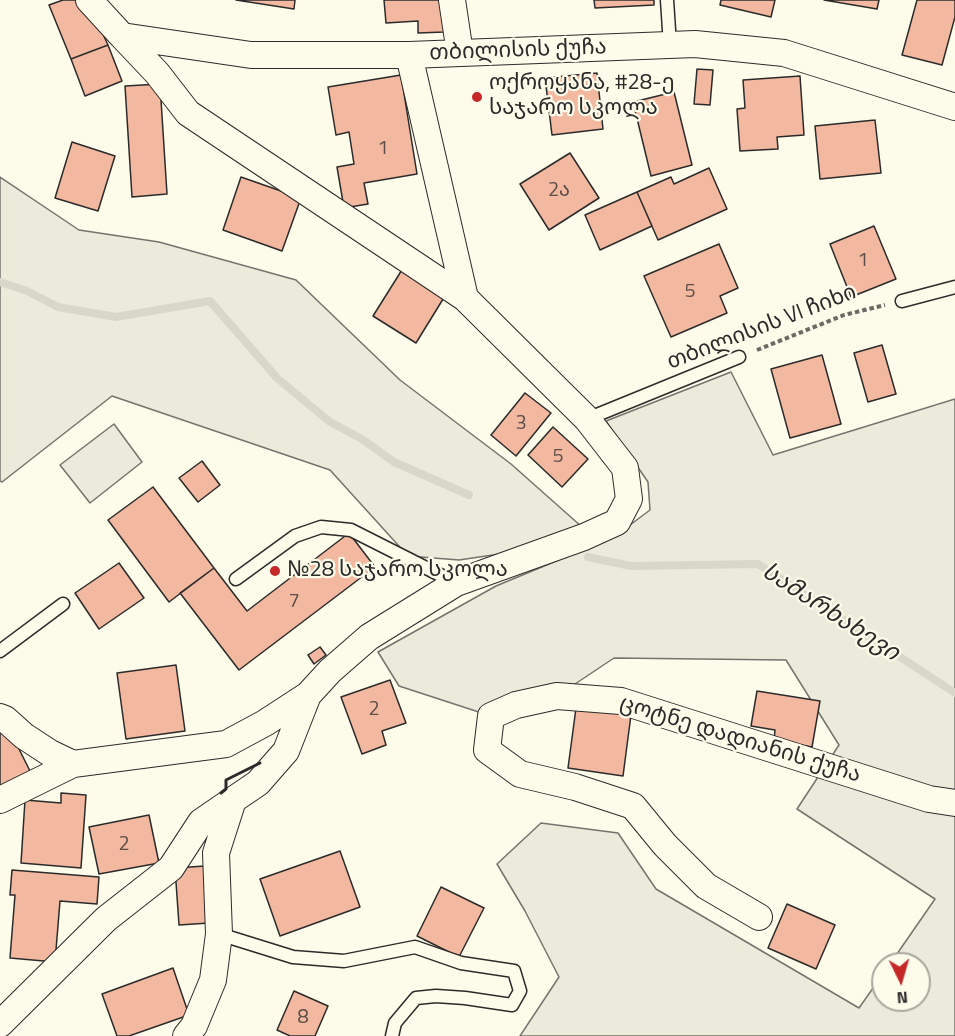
<!DOCTYPE html>
<html>
<head>
<meta charset="utf-8">
<style>
	body { margin:0 }
	#map { position:relative; width:955px; height:1036px; overflow:hidden; background:#fdfbea; font-family:"Titillium Web",sans-serif }
	canvas { display:block }
	.north { position:absolute; left:871px; top:952px; width:60px; height:60px; box-sizing:border-box; background:#fdfbea; border:2px solid #a9a89e; border-radius:50%; rotate:175deg; font-size:16px; font-weight:700; line-height:24px; text-align:center; color:#2b2b2b }
	.north::after { content:''; display:block; margin:auto; width:21px; height:27px; background:#c62828; clip-path:polygon(50% 0,100% 100%,50% 72%,0 100%) }
</style>
</head>
<body>
<div id="map">
<canvas width="955" height="1036"></canvas>
<div class="north">N</div>
</div>
<script>
const g = document.querySelector('canvas').getContext('2d');
g.lineJoin = 'round';
function fill(path, color) { g.fillStyle = color; g.fill(path, 'evenodd'); }
const shape = rows => new Path2D(rows.map(r => 'M' + r).join(''));
function trace(path, color, width, dash) { g.strokeStyle = color; g.lineWidth = width; g.lineCap = dash ? 'butt' : 'round'; g.setLineDash(dash || []); g.stroke(path); }
function drawText(font, color, halo, rows, align = 'center') {
  g.font = font + ' "Titillium Web","Noto Sans Georgian",sans-serif'; g.lineWidth = 4.5; g.setLineDash([]); g.textBaseline = 'middle'; g.strokeStyle = halo; g.fillStyle = color; for (const [text, x, y, turn = 0] of rows) {
    g.save(); g.translate(x, y); g.rotate((+turn || 0) * Math.PI / 180); g.textAlign = isNaN(turn) ? turn : align; if (halo) g.strokeText(text, 0, 0); g.fillText(text, 0, 0); g.restore();
  }
}
const green = shape([
	[0,177,79,230,159,242,296,280,400,380,511,464,582,527,513,552,459,560,408,556,330,470,112,396,2,482,0,481,0,177],
	[731,372,773,455,955,399,955,1036,520,1036,559,977,525,911,497,864,541,823,618,833,656,889,859,1008,883,974,883,1000,919,1000,919,964,890,964,935,899,797,809,839,745,786,660,614,658,557,696,491,716,399,686,378,652,496,586,614,537,650,510,648,482,606,421,731,372],
	[114,424,142,462,90,503,60,465,114,424]
]);
const stream = shape([
	[0,282,27,291,58,307,116,317,210,301,277,378,330,422,362,439,394,462,469,495],
	[588,557,631,566,758,564,955,693]
]);
const building = shape([
	[63,0,79,0,90,6,108,45,71,59,49,5,63,0],
	[236,0,295,0,294,9,236,0],
	[384,0,442,0,444,32,418,33,418,21,386,23,384,0],
	[594,0,654,0,654,5,595,8,594,0],
	[721,0,775,0,771,17,720,5,721,0],
	[824,0,879,0,877,9,824,0],
	[917,0,955,0,955,17,942,65,902,55,917,0],
	[108,45,122,81,85,96,71,59,108,45],
	[697,69,713,70,710,105,694,104,697,69],
	[597,73,603,129,552,135,545,78,597,73],
	[401,75,417,174,364,183,368,204,344,208,337,167,354,164,349,132,336,135,328,87,401,75],
	[800,76,804,135,777,137,778,149,740,151,737,109,745,108,743,80,800,76],
	[160,84,167,194,132,197,125,86,160,84],
	[674,92,692,165,651,176,633,102,674,92],
	[875,120,881,173,820,179,815,126,875,120],
	[72,142,115,156,98,211,55,198,72,142],
	[570,153,599,198,549,230,520,184,570,153],
	[709,168,727,209,658,240,637,192,671,177,674,184,709,168],
	[241,177,301,198,282,251,223,230,241,177],
	[637,192,652,226,600,250,585,215,637,192],
	[874,226,896,279,851,297,830,244,874,226],
	[719,244,738,288,720,296,727,313,671,337,644,276,719,244],
	[405,265,448,291,416,343,373,316,405,265],
	[882,345,896,394,868,402,854,353,882,345],
	[822,355,841,424,790,438,771,369,822,355],
	[525,393,551,413,516,456,491,435,525,393],
	[553,427,588,459,562,487,528,455,553,427],
	[202,461,220,485,198,502,179,478,202,461],
	[153,487,214,568,169,602,108,520,153,487],
	[349,533,375,567,239,670,180,593,214,568,247,611,349,533],
	[119,563,144,598,99,629,75,593,119,563],
	[320,647,326,655,314,664,308,655,320,647],
	[176,665,185,731,126,739,117,673,176,665],
	[390,680,406,723,382,731,386,745,362,754,341,697,390,680],
	[757,691,820,701,812,747,774,740,775,730,751,726,757,691],
	[576,708,631,715,623,776,568,768,576,708],
	[9,729,31,773,0,788,0,733,9,729],
	[61,793,86,795,81,868,21,863,25,800,61,803,61,793],
	[149,815,159,863,99,874,89,827,149,815],
	[340,851,360,907,280,936,260,879,340,851],
	[205,866,209,923,179,925,175,868,205,866],
	[12,870,99,877,97,904,60,901,55,962,10,958,15,895,10,895,12,870],
	[441,887,484,908,459,957,417,936,441,887],
	[787,904,835,925,816,969,768,948,787,904],
	[173,968,189,1015,129,1036,117,1036,102,994,173,968],
	[294,991,328,1006,315,1036,290,1036,277,1030,294,991]
]);
const path = shape([
	[757,350,844,315,885,305]
]);
const service = shape([
	[667,0,670,45],
	[902,301,955,287],
	[587,419,739,357],
	[236,579,295,536,321,527,351,530,456,583],
	[0,651,63,604],
	[219,934,293,957,344,961,415,947,461,963,514,971,520,991,512,1005,465,998,436,996,416,998,395,1023,392,1036]
]);
const minor = shape([
	[89,0,122,36,251,55,409,55,695,44,784,53,955,107],
	[452,0,460,53],
	[122,36,157,73,188,113,465,298,587,419,625,468,629,499,617,522,584,537,456,583,369,637,330,671,308,695,286,751,258,783,233,800,216,853,219,934,213,980,194,1026,186,1036],
	[409,55,465,298],
	[0,717,5,719,24,736,50,753,73,764,226,744,265,723,308,695],
	[0,800,73,764],
	[759,917,706,886,665,845,633,806,575,787,520,774,487,750,491,716,516,705,557,696,621,701,929,799,955,803],
	[0,1024,106,919,171,868,201,822,233,800]
]);
const wall = shape([
	[221,793,226,789,226,780,260,763]
]);
const markers = [
	[477,97,6,"#c62828"],
	[275,571,6,"#c62828"]
];
const numberNames = [
	["1",383,149],
	["2ა",559,191],
	["1",863,261],
	["5",690,292],
	["3",521,424],
	["5",558,457],
	["7",294,602],
	["2",374,710],
	["2",124,845],
	["8",303,1018]
];
const streetNames = [
	["თბილისის ქუჩა",518,51,-2],
	["თბილისის VI ჩიხი",762,328,-21],
	["ცოტნე დადიანის ქუჩა",740,740,17]
];
const poiNames = [
	["ოქროყანა, #28-ე",489,84],
	["საჯარო სკოლა",489,109],
	["№28 საჯარო სკოლა",287,571]
];
const waterNames = [
	["სამარხახევი",830,613,33]
];
fill(green, '#ecebdb');
trace(green, '#74746e', 1.5);
trace(stream, '#d8d7c9', 8);
fill(building, '#f2b8a0');
trace(building, '#2b2b2b', 1.5);
trace(service, '#2b2b2b', 15);
trace(minor, '#2b2b2b', 28);
trace(path, '#6a6964', 4, [4.5, 3]);
trace(service, '#fdfbea', 12);
trace(minor, '#fdfbea', 26);
trace(wall, '#2b2b2b', 3);
for (const [x, y, r, color] of markers) { const dot = new Path2D(); dot.arc(x, y, r, 0, 2 * Math.PI); g.fillStyle = color; g.fill(dot); trace(dot, '#fdfbea', 2); }
drawText('20px', '#5d4e48', null, numberNames);
drawText('22px', '#2b2b2b', '#fdfbea', streetNames);
drawText('22px', '#2b2b2b', '#fdfbea', poiNames, 'left');
drawText('italic 24px', '#2b2b2b', '#fdfbea', waterNames);
</script>
</body>
</html>
